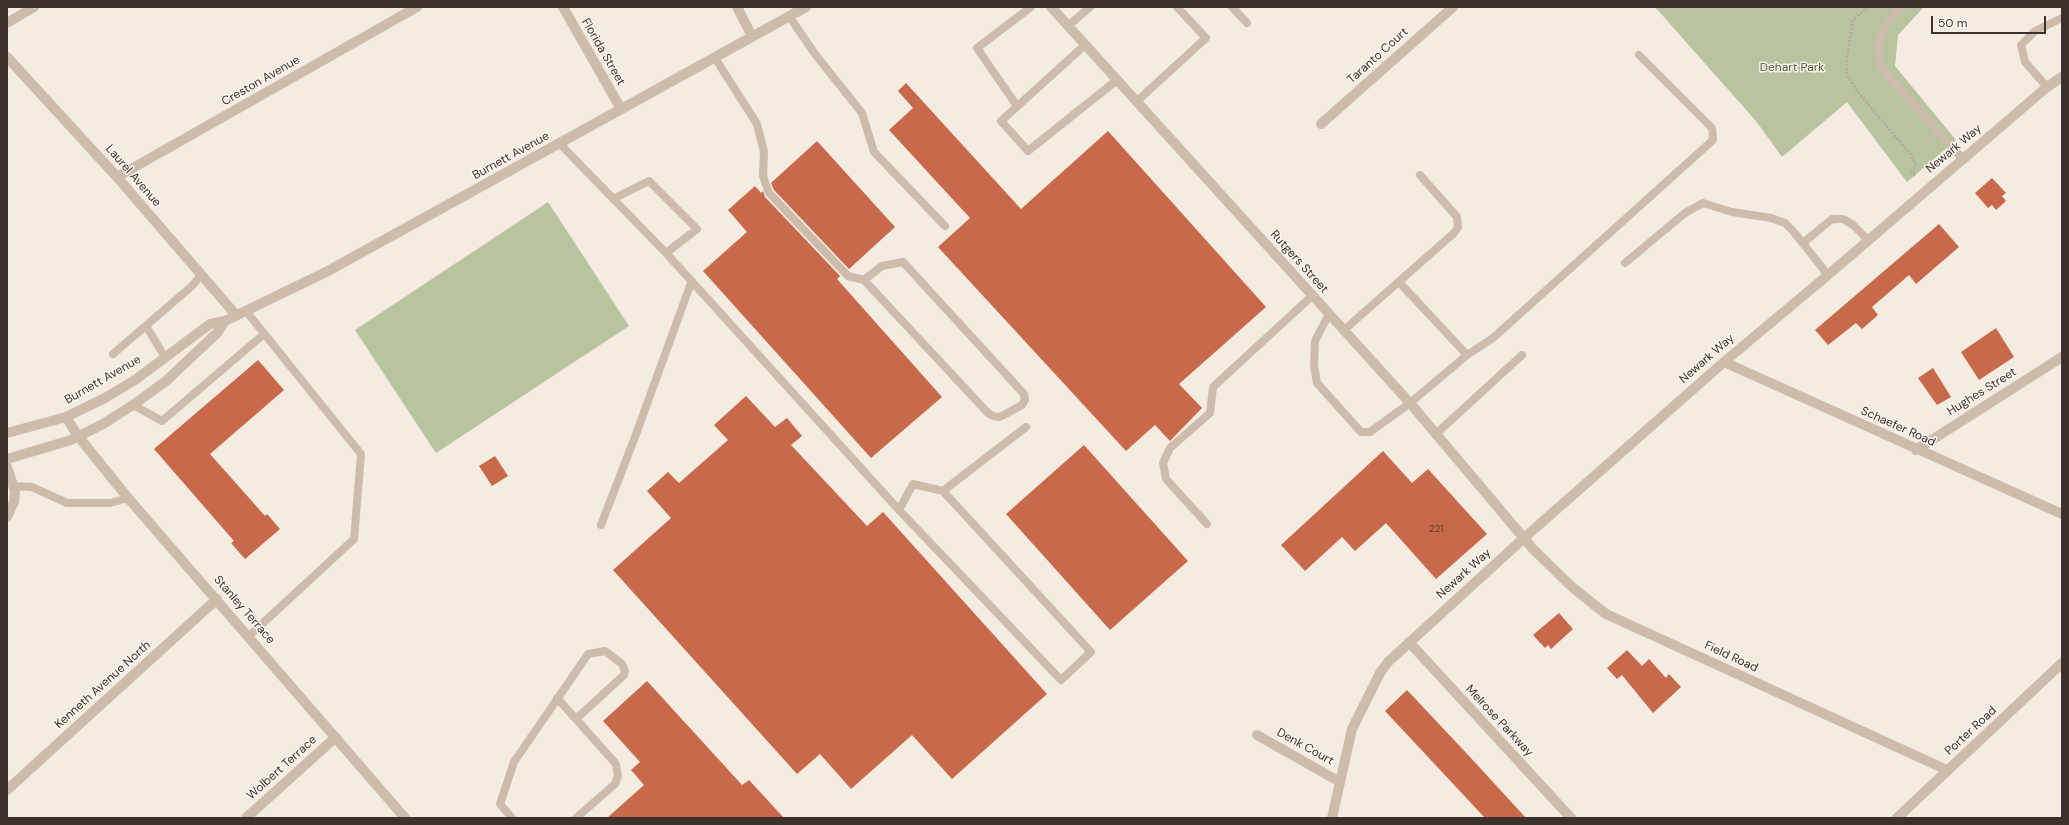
<!DOCTYPE html>
<html>
<head>
<meta charset="utf-8">
<style>
	body { margin:0 }
	#map { position:relative; width:2069px; height:825px; overflow:hidden; background:#f4ebe1; font-family:"DM Sans",sans-serif }
	canvas { display:block }
	.frame { position:absolute; inset:0; border:8px solid #3b302b; pointer-events:none }
	.scale { position:absolute; left:1931px; top:16px; width:115px; height:18px; box-sizing:border-box; border:2px solid #3b302b; border-top:0; padding-left:5px; font-size:12px; line-height:14px; white-space:nowrap; color:#3b302b; -webkit-text-stroke:3px #fbf5ee; paint-order:stroke }
</style>
</head>
<body>
<div id="map">
<canvas width="2069" height="825"></canvas>
<div class="frame"></div>
<div class="scale">50 m</div>
</div>
<script>
const g = document.querySelector('canvas').getContext('2d');
g.lineJoin = 'round';
function fill(path, color) { g.fillStyle = color; g.fill(path, 'evenodd'); }
const shape = rows => new Path2D(rows.map(r => 'M' + r).join(''));
function trace(path, color, width, dash) { g.strokeStyle = color; g.lineWidth = width; g.lineCap = dash ? 'butt' : 'round'; g.setLineDash(dash || []); g.stroke(path); }
function drawText(font, color, halo, rows, align = 'center') {
  g.font = font + ' "DM Sans",sans-serif'; g.lineWidth = 3; g.setLineDash([]); g.textBaseline = 'middle'; g.strokeStyle = halo; g.fillStyle = color; for (const [text, x, y, turn = 0] of rows) {
    g.save(); g.translate(x, y); g.rotate((+turn || 0) * Math.PI / 180); g.textAlign = isNaN(turn) ? turn : align; if (halo) g.strokeText(text, 0, 0); g.fillText(text, 0, 0); g.restore();
  }
}
const green = shape([
	[1655,7,1924,7,1898,35,1895,66,1956,140,1907,182,1847,102,1782,157,1756,121],
	[548,202,629,326,436,453,355,330]
]);
const building = shape([
	[906,83,1021,209,1108,131,1266,307,1179,384,1202,408,1170,441,1155,425,1126,451,938,247,970,218,889,130,913,108,898,91],
	[817,141,895,227,849,269,774,190,771,183],
	[1992,178,2006,193,2002,196,2006,201,1996,210,1992,205,1988,208,1975,193],
	[755,186,761,193,763,191,765,197,840,276,837,279,942,397,871,458,703,271,747,232,728,210],
	[1939,224,1959,247,1916,284,1909,275,1872,307,1878,315,1862,329,1856,323,1828,345,1815,330],
	[1996,328,2014,357,1979,380,1961,352],
	[258,360,284,390,210,454,265,516,267,514,280,529,245,559,231,543,234,541,154,449],
	[1933,368,1951,397,1937,405,1918,378],
	[746,396,775,427,787,418,802,436,791,445,867,526,883,512,1047,694,952,779,912,735,851,789,820,754,797,774,613,570,671,518,647,491,668,472,679,483,728,440,714,425],
	[1084,445,1188,561,1110,630,1006,514],
	[1383,451,1412,483,1428,469,1487,534,1436,579,1386,523,1355,551,1342,537,1305,571,1281,545],
	[495,456,508,476,492,486,479,466],
	[1559,613,1573,629,1551,649,1548,645,1545,648,1533,635],
	[1627,650,1642,666,1649,659,1666,678,1669,674,1681,687,1653,713,1622,675,1617,679,1607,668],
	[647,681,742,785,749,780,784,818,607,818,644,785,631,770,640,762,603,721],
	[1407,690,1470,757,1526,818,1485,818,1385,711]
]);
const path = shape([
	[1868,7,1853,20,1846,62,1847,75,1857,91,1911,155,1916,165,1912,172,1916,177]
]);
const service = shape([
	[1232,7,1247,23],
	[1901,7,1886,24,1879,43,1879,58,1883,70,1963,159],
	[789,16,815,54,862,113,874,152,945,226],
	[1068,26,1090,7],
	[1085,45,1001,121,1028,151,1117,80],
	[715,58,757,124,764,152,763,176,769,193,848,276,864,280,988,413,993,416,1000,417,1022,405,1025,400,1024,394,903,262,882,266,864,280],
	[2047,87,2025,62,2021,45,2035,31,2062,18],
	[1136,102,1206,38,1177,7],
	[1017,106,977,48,1031,7],
	[560,144,666,253,899,510,1061,680,1091,652,943,491,1026,427],
	[613,199,649,181,697,229,666,253],
	[1803,243,1832,219,1843,219,1853,225,1869,241],
	[1625,263,1685,213,1703,203,1732,212,1771,218,1785,223,1793,231,1828,275],
	[246,311,361,454,354,539,249,636],
	[1329,314,1315,341,1314,365,1317,383,1361,432,1370,432,1410,403,1467,355,1399,282],
	[146,326,165,357],
	[1344,330,1454,233,1458,227,1457,217,1420,175],
	[113,354,192,286,201,275],
	[1467,355,1493,338,1713,140,1712,128,1639,55],
	[133,405,162,421,264,334],
	[1437,433,1522,355],
	[13,486,32,487,67,503,110,503,128,498],
	[899,510,913,484,943,491],
	[1207,524,1166,479,1163,463,1170,448,1210,413,1213,387,1312,296],
	[601,525,635,437,691,283],
	[557,698,576,719],
	[512,818,500,804,514,762,588,654,605,651,622,664,625,671,624,675,576,719,616,764,618,776,615,784,576,818]
]);
const minor = shape([
	[563,7,621,109],
	[737,7,752,36],
	[1051,7,1410,403,1533,549,1572,587,1606,614,1947,770],
	[7,23,34,7],
	[7,57,117,177,236,315],
	[1321,124,1453,7],
	[117,177,417,7],
	[1724,362,2062,514],
	[66,417,78,436,128,498,405,818],
	[1916,450,2062,357],
	[7,467,15,491,14,502,7,517],
	[1409,642,1571,818],
	[1257,735,1340,782],
	[7,790,217,599],
	[246,818,336,737],
	[1332,818,1352,729,1380,673,1388,662,1524,538,1724,362,1828,275,2047,87,2062,77],
	[1897,818,2062,663]
]);
const tertiary = shape([
	[7,433,66,417,105,398,135,380,210,324,225,321,328,271,806,7],
	[7,459,71,440,103,424,133,405,166,381,217,333,225,321]
]);
const numberNames = [
	["221",1436,529]
];
const streetNames = [
	["Florida Street",603,52,60],
	["Taranto Court",1378,56,-42],
	["Creston Avenue",261,81,-30],
	["Newark Way",1954,149,-40],
	["Burnett Avenue",511,156,-29],
	["Laurel Avenue",133,176,49],
	["Rutgers Street",1299,262,48],
	["Newark Way",1707,359,-41],
	["Burnett Avenue",103,380,-30],
	["Hughes Street",1982,392,-32],
	["Schaefer Road",1898,427,24],
	["Newark Way",1464,574,-42],
	["Stanley Terrace",244,610,49],
	["Field Road",1731,657,25],
	["Kenneth Avenue North",103,685,-42],
	["Melrose Parkway",1499,721,47],
	["Porter Road",1971,731,-43],
	["Denk Court",1305,747,29],
	["Wolbert Terrace",282,768,-42]
];
const parkNames = [
	["Dehart Park",1792,68]
];
fill(green, '#b8c4a0');
fill(building, '#c8694b');
trace(path, '#b9a596', 2.5, [2, 2]);
trace(service, '#cdbbac', 8);
trace(minor, '#cdbbac', 10);
trace(tertiary, '#cdbbac', 10);
drawText('10px', '#5e3e33', null, numberNames);
drawText('12px', '#3b302b', '#fbf5ee', streetNames);
drawText('12px', '#4a5a2e', '#fbf5ee', parkNames);
</script>
</body>
</html>
